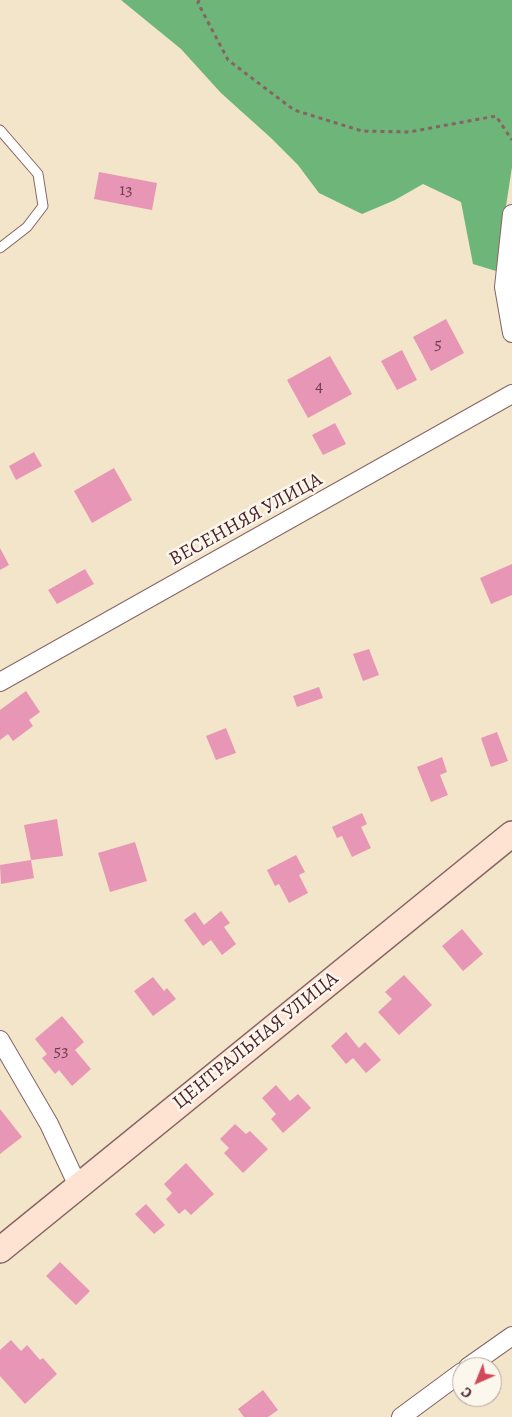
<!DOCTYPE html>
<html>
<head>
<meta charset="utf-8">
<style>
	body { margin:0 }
	#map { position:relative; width:512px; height:1417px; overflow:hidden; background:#f2e5ca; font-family:Alegreya,serif }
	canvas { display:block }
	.north { position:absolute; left:452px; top:1357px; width:50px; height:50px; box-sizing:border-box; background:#fbf7ec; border:1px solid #b4a19f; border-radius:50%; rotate:224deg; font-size:14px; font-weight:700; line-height:20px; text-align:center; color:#4a1f2b }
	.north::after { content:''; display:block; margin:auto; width:18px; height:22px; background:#d1495b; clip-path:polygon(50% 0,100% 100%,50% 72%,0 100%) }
</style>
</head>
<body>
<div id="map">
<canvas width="512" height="1417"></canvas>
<div class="north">С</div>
</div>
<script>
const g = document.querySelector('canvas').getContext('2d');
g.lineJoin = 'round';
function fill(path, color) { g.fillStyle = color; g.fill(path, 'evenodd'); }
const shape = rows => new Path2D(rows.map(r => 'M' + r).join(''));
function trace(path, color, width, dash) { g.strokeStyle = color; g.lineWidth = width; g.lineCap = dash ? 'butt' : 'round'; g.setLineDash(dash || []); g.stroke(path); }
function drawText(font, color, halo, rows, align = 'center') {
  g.font = font + ' Alegreya,serif'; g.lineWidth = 5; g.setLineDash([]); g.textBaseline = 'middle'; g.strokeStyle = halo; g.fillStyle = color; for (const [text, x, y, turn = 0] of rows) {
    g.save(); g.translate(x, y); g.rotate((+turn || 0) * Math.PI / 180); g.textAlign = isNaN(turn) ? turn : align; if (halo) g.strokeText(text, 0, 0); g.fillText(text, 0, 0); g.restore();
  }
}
const forest = shape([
	[121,0,512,0,512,167,496,271,473,264,461,202,423,184,395,200,362,214,319,193,298,165,271,138,221,93,181,49]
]);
const building = shape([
	[99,172,157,183,152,210,94,199],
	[446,319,464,353,431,371,413,337],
	[402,350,417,380,397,390,381,361],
	[330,356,352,394,308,418,287,380],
	[335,423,346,444,323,455,312,435],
	[34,452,42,466,16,480,9,466],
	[114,468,132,500,92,523,74,491],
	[0,548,9,565,0,570],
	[512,564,512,595,491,604,480,578],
	[85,569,94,584,57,604,48,590],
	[369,649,379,675,363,681,353,654],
	[319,687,323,698,297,707,293,696],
	[26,691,40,712,29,720,33,726,13,741,8,734,0,740,0,710],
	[226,728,236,753,216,760,206,736],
	[497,732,508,761,491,767,481,738],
	[442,757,447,772,440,775,448,795,431,802,417,767],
	[362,813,367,824,361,827,371,848,352,857,342,836,337,838,332,827],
	[57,819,63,856,31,860,24,825],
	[135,842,147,881,110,892,98,853],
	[296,855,305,872,299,875,308,893,289,903,279,884,275,886,267,870],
	[31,860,34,878,1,884,0,865],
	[221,911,230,923,224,927,236,944,222,955,211,940,203,946,184,920,195,912,204,925],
	[462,929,483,954,463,971,442,946],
	[404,975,432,1005,399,1035,378,1012,392,999,385,992],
	[153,977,164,991,167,988,176,999,153,1016,134,991],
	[62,1016,84,1042,75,1050,91,1069,72,1086,59,1070,55,1074,42,1058,47,1054,35,1039],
	[346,1032,359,1048,365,1042,381,1060,366,1073,353,1058,346,1064,331,1046],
	[276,1085,290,1101,298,1094,311,1108,283,1133,271,1119,276,1114,262,1098],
	[0,1109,22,1137,0,1154],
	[235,1124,246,1134,250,1131,268,1149,243,1173,224,1153,229,1148,220,1139],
	[186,1163,214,1194,191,1215,185,1209,179,1214,166,1199,172,1193,164,1184],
	[146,1204,165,1225,154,1234,135,1214],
	[60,1262,90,1291,76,1305,46,1276],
	[11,1340,21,1351,27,1345,40,1360,43,1358,57,1374,25,1404,0,1376,0,1350],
	[263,1390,278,1410,268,1417,244,1417,238,1409]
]);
const path = shape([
	[199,0,198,3,228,60,294,110,362,131,409,132,496,116,512,140]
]);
const service = shape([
	[0,130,38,174,43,206,27,227,0,248]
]);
const minor = shape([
	[512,214,504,287,512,333],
	[0,682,512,394],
	[0,1040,49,1124,78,1186],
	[468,1367,512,1336],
	[401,1417,462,1372]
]);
const secondary = shape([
	[0,1250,512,834]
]);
const numberNames = [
	["13",126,191],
	["5",438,345],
	["4",319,387],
	["53",61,1052]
];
const streetNames = [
	["ВЕСЕННЯЯ УЛИЦА",246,520,-29],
	["ЦЕНТРАЛЬНАЯ УЛИЦА",256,1041,-39]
];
fill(forest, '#6eb57a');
fill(building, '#e896b5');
trace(service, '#856463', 11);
trace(minor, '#856463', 20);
trace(secondary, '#856463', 28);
trace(path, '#856463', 3, [4, 4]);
trace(service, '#fff', 9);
trace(minor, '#fff', 18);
trace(secondary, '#fee3d2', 25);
drawText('18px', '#723d4e', null, numberNames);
drawText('20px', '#4a1f2b', '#fbf7ec', streetNames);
</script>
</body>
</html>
